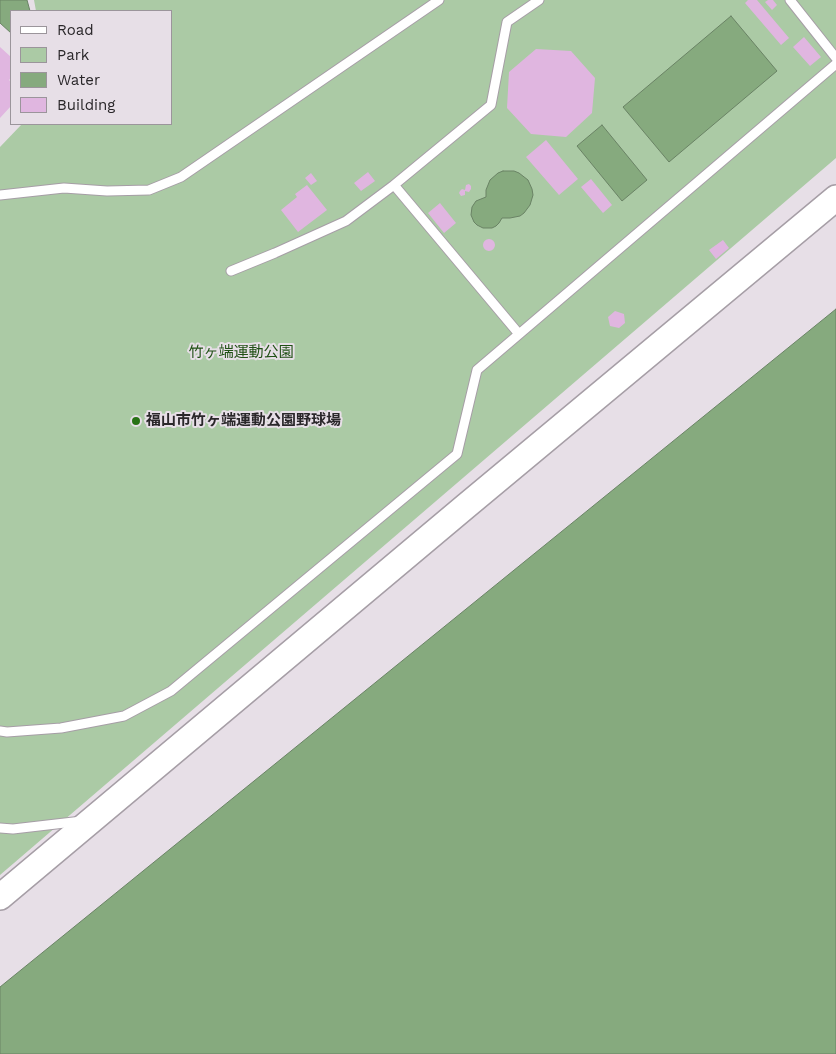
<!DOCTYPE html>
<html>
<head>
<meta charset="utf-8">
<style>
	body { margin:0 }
	#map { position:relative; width:836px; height:1054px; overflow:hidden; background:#e7dfe7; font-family:"Work Sans",sans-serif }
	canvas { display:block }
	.legend { position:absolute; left:10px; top:10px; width:162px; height:115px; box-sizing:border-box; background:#e7dfe7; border:1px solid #9b959b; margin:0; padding:6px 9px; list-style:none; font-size:15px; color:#2a272a }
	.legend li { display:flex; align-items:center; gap:10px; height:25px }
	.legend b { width:25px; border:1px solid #9b959b }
</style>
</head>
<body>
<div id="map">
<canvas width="836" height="1054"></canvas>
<ul class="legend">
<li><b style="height:6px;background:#fff"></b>Road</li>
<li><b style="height:14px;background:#abcaa5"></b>Park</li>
<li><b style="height:14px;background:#86aa7e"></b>Water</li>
<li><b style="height:14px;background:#e0b6e0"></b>Building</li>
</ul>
</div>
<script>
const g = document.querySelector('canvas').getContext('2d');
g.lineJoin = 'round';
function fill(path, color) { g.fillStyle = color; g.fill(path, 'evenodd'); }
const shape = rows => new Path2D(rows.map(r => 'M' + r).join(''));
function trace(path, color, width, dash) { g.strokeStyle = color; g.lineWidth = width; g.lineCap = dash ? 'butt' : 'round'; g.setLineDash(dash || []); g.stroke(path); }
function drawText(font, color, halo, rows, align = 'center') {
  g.font = font + ' "Work Sans","Noto Sans JP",sans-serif'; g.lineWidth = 4; g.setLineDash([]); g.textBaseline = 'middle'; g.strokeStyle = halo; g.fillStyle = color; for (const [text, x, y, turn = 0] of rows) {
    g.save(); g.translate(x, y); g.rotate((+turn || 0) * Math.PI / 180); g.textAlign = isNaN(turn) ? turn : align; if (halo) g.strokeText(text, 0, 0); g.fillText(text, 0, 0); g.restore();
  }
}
const green = shape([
	[34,0,836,0,836,158,0,875,0,147,22,124,171,124,171,11,36,11]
]);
const water = shape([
	[0,0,27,0,30,11,11,11,11,33,0,23,0,0],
	[731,16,777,71,669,162,623,107,731,16],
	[602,125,647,180,622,201,577,146,602,125],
	[503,171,514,171,519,173,528,180,532,189,533,195,530,205,524,213,520,216,510,218,502,218,499,223,496,226,492,228,483,228,477,225,474,222,471,215,472,207,476,201,486,197,486,190,490,180,498,173,503,171],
	[836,309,836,1054,0,1054,0,987,836,309]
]);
const building = shape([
	[748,0,757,0,789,38,781,45,745,3],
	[768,0,773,0,777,5,772,10,765,2],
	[804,37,821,57,810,66,793,47],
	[0,47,11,57,11,78,9,80,11,82,11,106,0,118],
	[536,49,571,51,595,78,592,113,566,137,531,134,507,108,509,72],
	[546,140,578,179,559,195,526,157],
	[368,172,375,181,361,191,354,183],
	[311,173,317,181,311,185,305,178],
	[591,179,612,205,603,213,581,187],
	[307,185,327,210,298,232,281,210,297,197,295,194],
	[466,185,469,184,471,186,471,189,469,192,465,191,465,195,461,196,459,193,460,191,462,189,465,190],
	[440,203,456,223,444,233,428,213],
	'483 245a6 6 0 1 1 12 0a6 6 0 1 1-12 0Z',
	[723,240,729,248,716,259,709,250],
	[615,311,624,314,625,323,619,328,610,326,608,317]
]);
const lane = shape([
	[790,0,836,58],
	[0,195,64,188,107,191,149,190,181,177,439,0],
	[231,271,275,253,346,221,394,185],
	[519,334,394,185,491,105,507,22,539,0],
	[0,731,7,732,61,728,124,716,171,691,457,454,477,370,836,64],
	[0,828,13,829,82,821]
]);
const secondary = shape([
	[0,897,466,506,836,198]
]);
const markers = [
	[136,421,5,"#287216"]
];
const parkNames = [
	["竹ヶ端運動公園",241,353]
];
const poiNames = [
	["福山市竹ヶ端運動公園野球場",146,421]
];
fill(green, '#abcaa5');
fill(water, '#86aa7e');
trace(water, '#6a8365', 1);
fill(building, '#e0b6e0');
trace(lane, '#a69ea6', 11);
trace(secondary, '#a69ea6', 28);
trace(lane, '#fff', 9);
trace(secondary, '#fff', 25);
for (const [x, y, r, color] of markers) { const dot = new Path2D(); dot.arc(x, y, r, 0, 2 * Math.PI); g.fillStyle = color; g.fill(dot); trace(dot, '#e7dfe7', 2); }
drawText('15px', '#205015', '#e7dfe7', parkNames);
drawText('bold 15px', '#2a272a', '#e7dfe7', poiNames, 'left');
</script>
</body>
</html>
